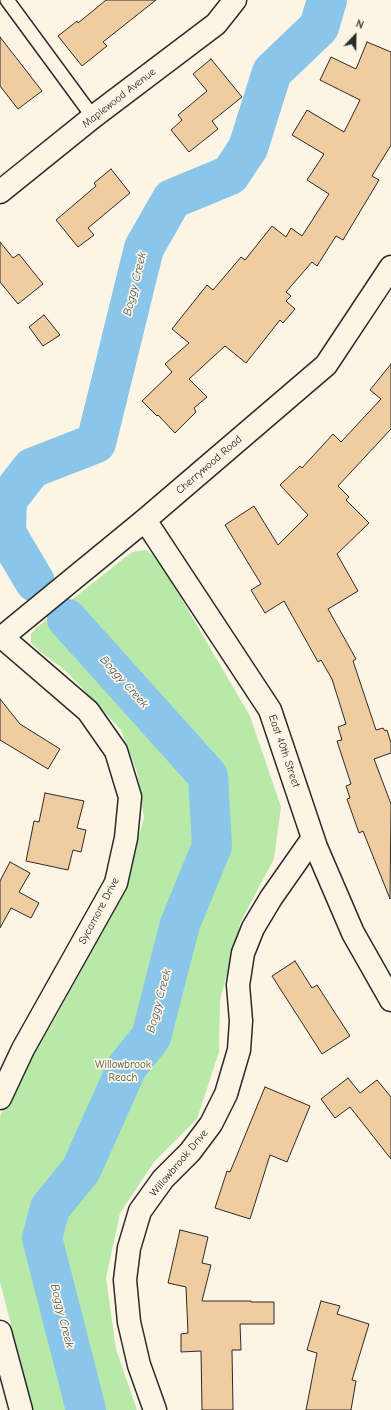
<!DOCTYPE html>
<html>
<head>
<meta charset="utf-8">
<style>
	body { margin:0 }
	#map { position:relative; width:391px; height:1410px; overflow:hidden; background:#fcf5e5; font-family:"Comic Neue",sans-serif }
	canvas { display:block }
	.north { position:absolute; left:335px; top:16px; width:40px; height:40px; -webkit-text-stroke:3px #fcf5e5; paint-order:stroke; rotate:22deg; font-size:11px; font-weight:700; line-height:16px; text-align:center; color:#2b2b2b }
	.north::after { content:''; display:block; margin:auto; width:14px; height:18px; background:#2b2b2b; clip-path:polygon(50% 0,100% 100%,50% 72%,0 100%) }
</style>
</head>
<body>
<div id="map">
<canvas width="391" height="1410"></canvas>
<div class="north">N</div>
</div>
<script>
const g = document.querySelector('canvas').getContext('2d');
g.lineJoin = 'round';
function fill(path, color) { g.fillStyle = color; g.fill(path, 'evenodd'); }
const shape = rows => new Path2D(rows.map(r => 'M' + r).join(''));
function trace(path, color, width, dash) { g.strokeStyle = color; g.lineWidth = width; g.lineCap = dash ? 'butt' : 'round'; g.setLineDash(dash || []); g.stroke(path); }
function drawText(font, color, halo, rows, align = 'center') {
  g.font = font + ' "Comic Neue",sans-serif'; g.lineWidth = 3.5; g.setLineDash([]); g.textBaseline = 'middle'; g.strokeStyle = halo; g.fillStyle = color; for (const [text, x, y, turn = 0] of rows) {
    g.save(); g.translate(x, y); g.rotate((+turn || 0) * Math.PI / 180); g.textAlign = isNaN(turn) ? turn : align; if (halo) g.strokeText(text, 0, 0); g.fillText(text, 0, 0); g.restore();
  }
}
const green = shape([
	[145,550,157,557,250,716,281,807,274,859,241,921,220,1000,219,1052,197,1119,154,1162,120,1213,106,1278,116,1349,137,1410,33,1410,0,1282,0,1117,12,1086,55,1019,121,895,144,818,137,772,121,730,66,671,39,651,31,643,31,634,36,628,132,552]
]);
const river = shape([
	[35,582,6,533,7,500,32,468,96,443,144,248,172,199,230,175,248,148,272,72,319,27,327,0],
	[67,619,208,776,212,846,180,924,151,1037,127,1067,81,1170,50,1208,42,1238,86,1410]
]);
const building = shape([
	[106,0,156,0,103,42,107,46,82,66,58,36,77,21,78,23,106,0],
	[0,37,42,91,18,109,0,86,0,37],
	[367,42,391,52,391,145,372,176,379,180,343,240,336,236,317,266,312,262,286,292,291,296,286,301,295,309,283,323,280,320,246,363,225,346,189,379,207,397,194,408,196,412,175,433,158,415,157,416,142,401,172,372,165,364,189,343,172,329,207,285,213,290,241,257,245,260,272,226,286,237,291,228,302,236,329,194,307,180,324,154,292,135,307,110,344,132,360,100,320,80,331,57,356,69,367,42],
	[211,59,242,97,212,121,218,129,189,152,171,130,182,120,178,115,207,91,193,74,211,59],
	[111,169,130,193,88,228,94,235,78,247,56,220,96,186,94,183,111,169],
	[0,242,13,258,19,254,43,284,18,304,0,282,0,242],
	[44,315,60,335,43,346,29,327,44,315],
	[391,364,391,429,338,486,349,497,346,500,369,523,337,554,358,591,328,609,356,659,353,661,376,730,383,728,385,731,387,730,391,743,391,753,374,759,391,804,390,899,363,831,359,833,347,799,350,798,346,786,351,784,337,741,342,740,338,727,346,724,332,679,321,660,318,662,284,601,265,613,251,590,261,584,225,525,254,506,278,545,308,515,280,485,300,466,302,468,333,434,341,442,381,399,370,390,391,364],
	[0,699,20,724,60,749,48,769,0,740,0,699],
	[45,793,84,801,77,828,86,830,81,852,73,850,68,870,26,861,34,821,39,822,45,793],
	[10,862,30,873,19,892,39,903,31,918,11,908,0,928,0,881,10,862],
	[295,961,312,988,317,985,350,1036,322,1054,272,976,295,961],
	[348,1078,360,1093,377,1080,391,1097,391,1159,350,1107,335,1118,321,1099,348,1078],
	[265,1087,310,1106,287,1162,270,1155,250,1219,215,1208,227,1171,230,1172,265,1087],
	[180,1230,208,1237,202,1263,211,1265,202,1301,251,1301,251,1302,274,1302,274,1324,240,1324,241,1350,232,1350,233,1410,202,1410,201,1351,181,1352,181,1334,188,1333,186,1287,168,1283,180,1230],
	[321,1301,340,1306,337,1314,369,1324,352,1380,356,1381,351,1410,306,1410,317,1353,307,1350,321,1301]
]);
const lane = shape([
	[7,0,93,117]
]);
const street = shape([
	[0,192,93,117,216,24,235,0],
	[145,520,270,710,316,847,353,933,391,1000],
	[0,639,145,520,326,365,391,267],
	[0,1098,23,1049,116,883,126,838,130,797,116,751,88,711,2,637],
	[0,1332,21,1410],
	[155,1410,139,1365,129,1322,125,1280,129,1248,140,1211,163,1179,190,1152,211,1124,226,1094,239,1050,241,1021,238,985,243,953,253,928,271,898,313,838]
]);
const streetNames = [
	["Maplewood Avenue",119,98,-38],
	["Cherrywood Road",209,465,-41],
	["East 40th Street",284,751,71],
	["Sycamore Drive",99,911,-62],
	["Willowbrook Drive",179,1163,-50]
];
const parkNames = [
	["Willowbrook",123,1065],
	["Reach",123,1078]
];
const waterNames = [
	["Boggy Creek",135,284,-76],
	["Boggy Creek",124,682,48],
	["Boggy Creek",159,1001,-75],
	["Boggy Creek",62,1316,76]
];
fill(green, '#b9e9a8');
trace(river, '#89c6e9', 40);
fill(building, '#f0cca1');
trace(building, '#2b2b2b', 1);
trace(lane, '#2b2b2b', 16);
trace(street, '#2b2b2b', 25);
trace(lane, '#fcf5e5', 13);
trace(street, '#fcf5e5', 22);
drawText('11px', '#2b2b2b', '#fcf5e5', streetNames);
drawText('11px', '#4e5a4a', '#fcf5e5', parkNames);
drawText('italic 12px', '#475a64', '#fcf5e5', waterNames);
</script>
</body>
</html>
